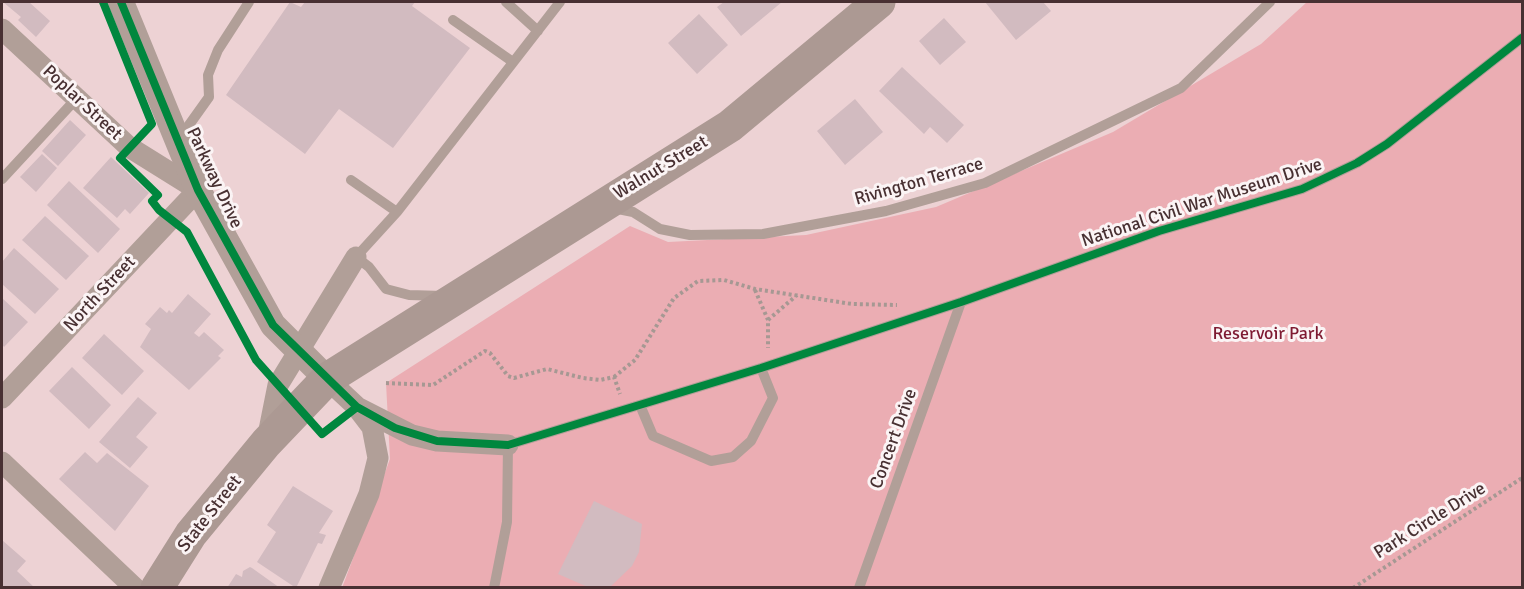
<!DOCTYPE html>
<html>
<head>
<meta charset="utf-8">
<style>
	body { margin:0 }
	#map { position:relative; width:1524px; height:589px; overflow:hidden; background:#edd2d4; font-family:Signika,sans-serif }
	canvas { display:block }
	.frame { position:absolute; inset:0; border:3px solid #483032; pointer-events:none }
</style>
</head>
<body>
<div id="map">
<canvas width="1524" height="589"></canvas>
<div class="frame"></div>
</div>
<script>
const g = document.querySelector('canvas').getContext('2d');
g.lineJoin = 'round';
function fill(path, color) { g.fillStyle = color; g.fill(path, 'evenodd'); }
const shape = rows => new Path2D(rows.map(r => 'M' + r).join(''));
function trace(path, color, width, dash) { g.strokeStyle = color; g.lineWidth = width; g.lineCap = dash ? 'butt' : 'round'; g.setLineDash(dash || []); g.stroke(path); }
function drawText(font, color, halo, rows, align = 'center') {
  g.font = font + ' Signika,sans-serif'; g.lineWidth = 6; g.setLineDash([]); g.textBaseline = 'middle'; g.strokeStyle = halo; g.fillStyle = color; for (const [text, x, y, turn = 0] of rows) {
    g.save(); g.translate(x, y); g.rotate((+turn || 0) * Math.PI / 180); g.textAlign = isNaN(turn) ? turn : align; if (halo) g.strokeText(text, 0, 0); g.fillText(text, 0, 0); g.restore();
  }
}
const green = shape([
	[1307,2,1522,2,1522,587,342,588,390,459,386,383,630,226,668,242,806,235,936,207,1113,132,1261,44]
]);
const building = shape([
	[3,2,29,2,50,21,36,37,18,20,21,17],
	[290,2,301,7,305,2,415,2,412,6,470,48,393,148,339,109,305,154,226,95],
	[724,2,782,2,741,36,717,7],
	[985,2,1043,2,1051,11,1016,40],
	[699,14,728,45,697,74,668,43],
	[944,18,966,42,940,65,919,41],
	[902,67,964,125,947,143,930,127,924,134,879,91],
	[855,99,883,132,845,165,817,131],
	[70,120,86,135,58,166,42,151],
	[42,154,57,168,36,192,20,177],
	[111,157,149,193,130,214,125,209,117,218,83,188],
	[69,181,120,229,98,253,47,205],
	[45,216,89,256,66,280,22,240],
	[14,248,59,289,35,314,2,284,2,262],
	[188,294,211,314,194,333,199,337,204,332,224,350,218,356,221,358,189,390,140,347,151,329,145,324,160,307,167,313,169,310,172,313],
	[2,298,28,322,4,347,2,344],
	[104,334,144,371,122,395,82,358],
	[72,367,111,405,89,429,49,391],
	[138,397,157,413,136,437,148,447,130,468,99,442],
	[85,452,97,463,107,453,149,486,115,531,59,479],
	[293,486,333,511,319,533,326,535,322,544,318,543,296,588,257,562,276,532,267,525],
	[594,501,642,524,639,552,632,566,609,588,590,588,558,574],
	[2,540,26,561,17,571,35,588,2,586],
	[250,567,252,568,280,588,227,588,236,574,242,577,243,571]
]);
const path = shape([
	[755,290,768,320,768,348],
	[768,320,797,295],
	[614,377,635,360,674,298,698,281,724,280,755,289,852,304,897,305],
	[386,383,433,385,485,351,490,353,508,376,514,378,547,369,583,378,600,380,614,377,620,394],
	[1353,588,1522,478]
]);
const service = shape([
	[506,2,538,31],
	[453,20,513,62],
	[179,139,209,97,208,75,218,50,249,2],
	[2,179,77,98],
	[351,180,397,212],
	[613,208,633,212,660,229,690,235,763,234,886,211,985,183,1181,88,1270,2],
	[443,296,409,295,386,289,369,267,356,257,397,212,560,2],
	[640,405,653,436,711,461,733,457,751,441,773,398,761,368],
	[494,588,507,522,508,445,761,368,961,302,1159,231,1302,189,1357,163,1387,144,1522,38],
	[859,588,961,302]
]);
const minor = shape([
	[2,29,129,147,198,190,2,398],
	[327,379,357,407,412,435,437,441,508,445],
	[267,440,278,385,356,257],
	[2,462,135,588],
	[329,588,369,494,378,458,372,427,359,410]
]);
const tertiary = shape([
	[121,2,198,190,273,325,327,379]
]);
const primary = shape([
	[157,588,191,534,266,443,327,379,730,126,879,2]
]);
const cycleway = shape([
	[103,2,152,124,120,158,158,195,152,201,159,210,187,232,256,360,322,434,357,407],
	[121,2,198,190,273,325,357,407,395,428,437,441,508,445,761,368,961,302,1159,231,1302,189,1357,163,1387,144,1522,38]
]);
const streetNames = [
	["Poplar Street",82,103,43],
	["Walnut Street",661,168,-31],
	["Parkway Drive",214,178,65],
	["Rivington Terrace",919,182,-16],
	["National Civil War Museum Drive",1202,203,-18],
	["North Street",100,294,-47],
	["Concert Drive",894,439,-70],
	["State Street",210,514,-52],
	["Park Circle Drive",1430,521,-32]
];
const parkNames = [
	["Reservoir Park",1268,334]
];
fill(green, '#ebadb3');
fill(building, '#d2bbc0');
trace(path, '#a69893', 4, [3, 3]);
trace(service, '#b19f98', 10);
trace(minor, '#b19f98', 21);
trace(tertiary, '#b19f98', 26);
trace(primary, '#ac9993', 33);
trace(cycleway, '#00873e', 8);
drawText('18px', '#483032', '#fbf4f5', streetNames);
drawText('18px', '#7e1a32', '#fbf4f5', parkNames);
</script>
</body>
</html>
